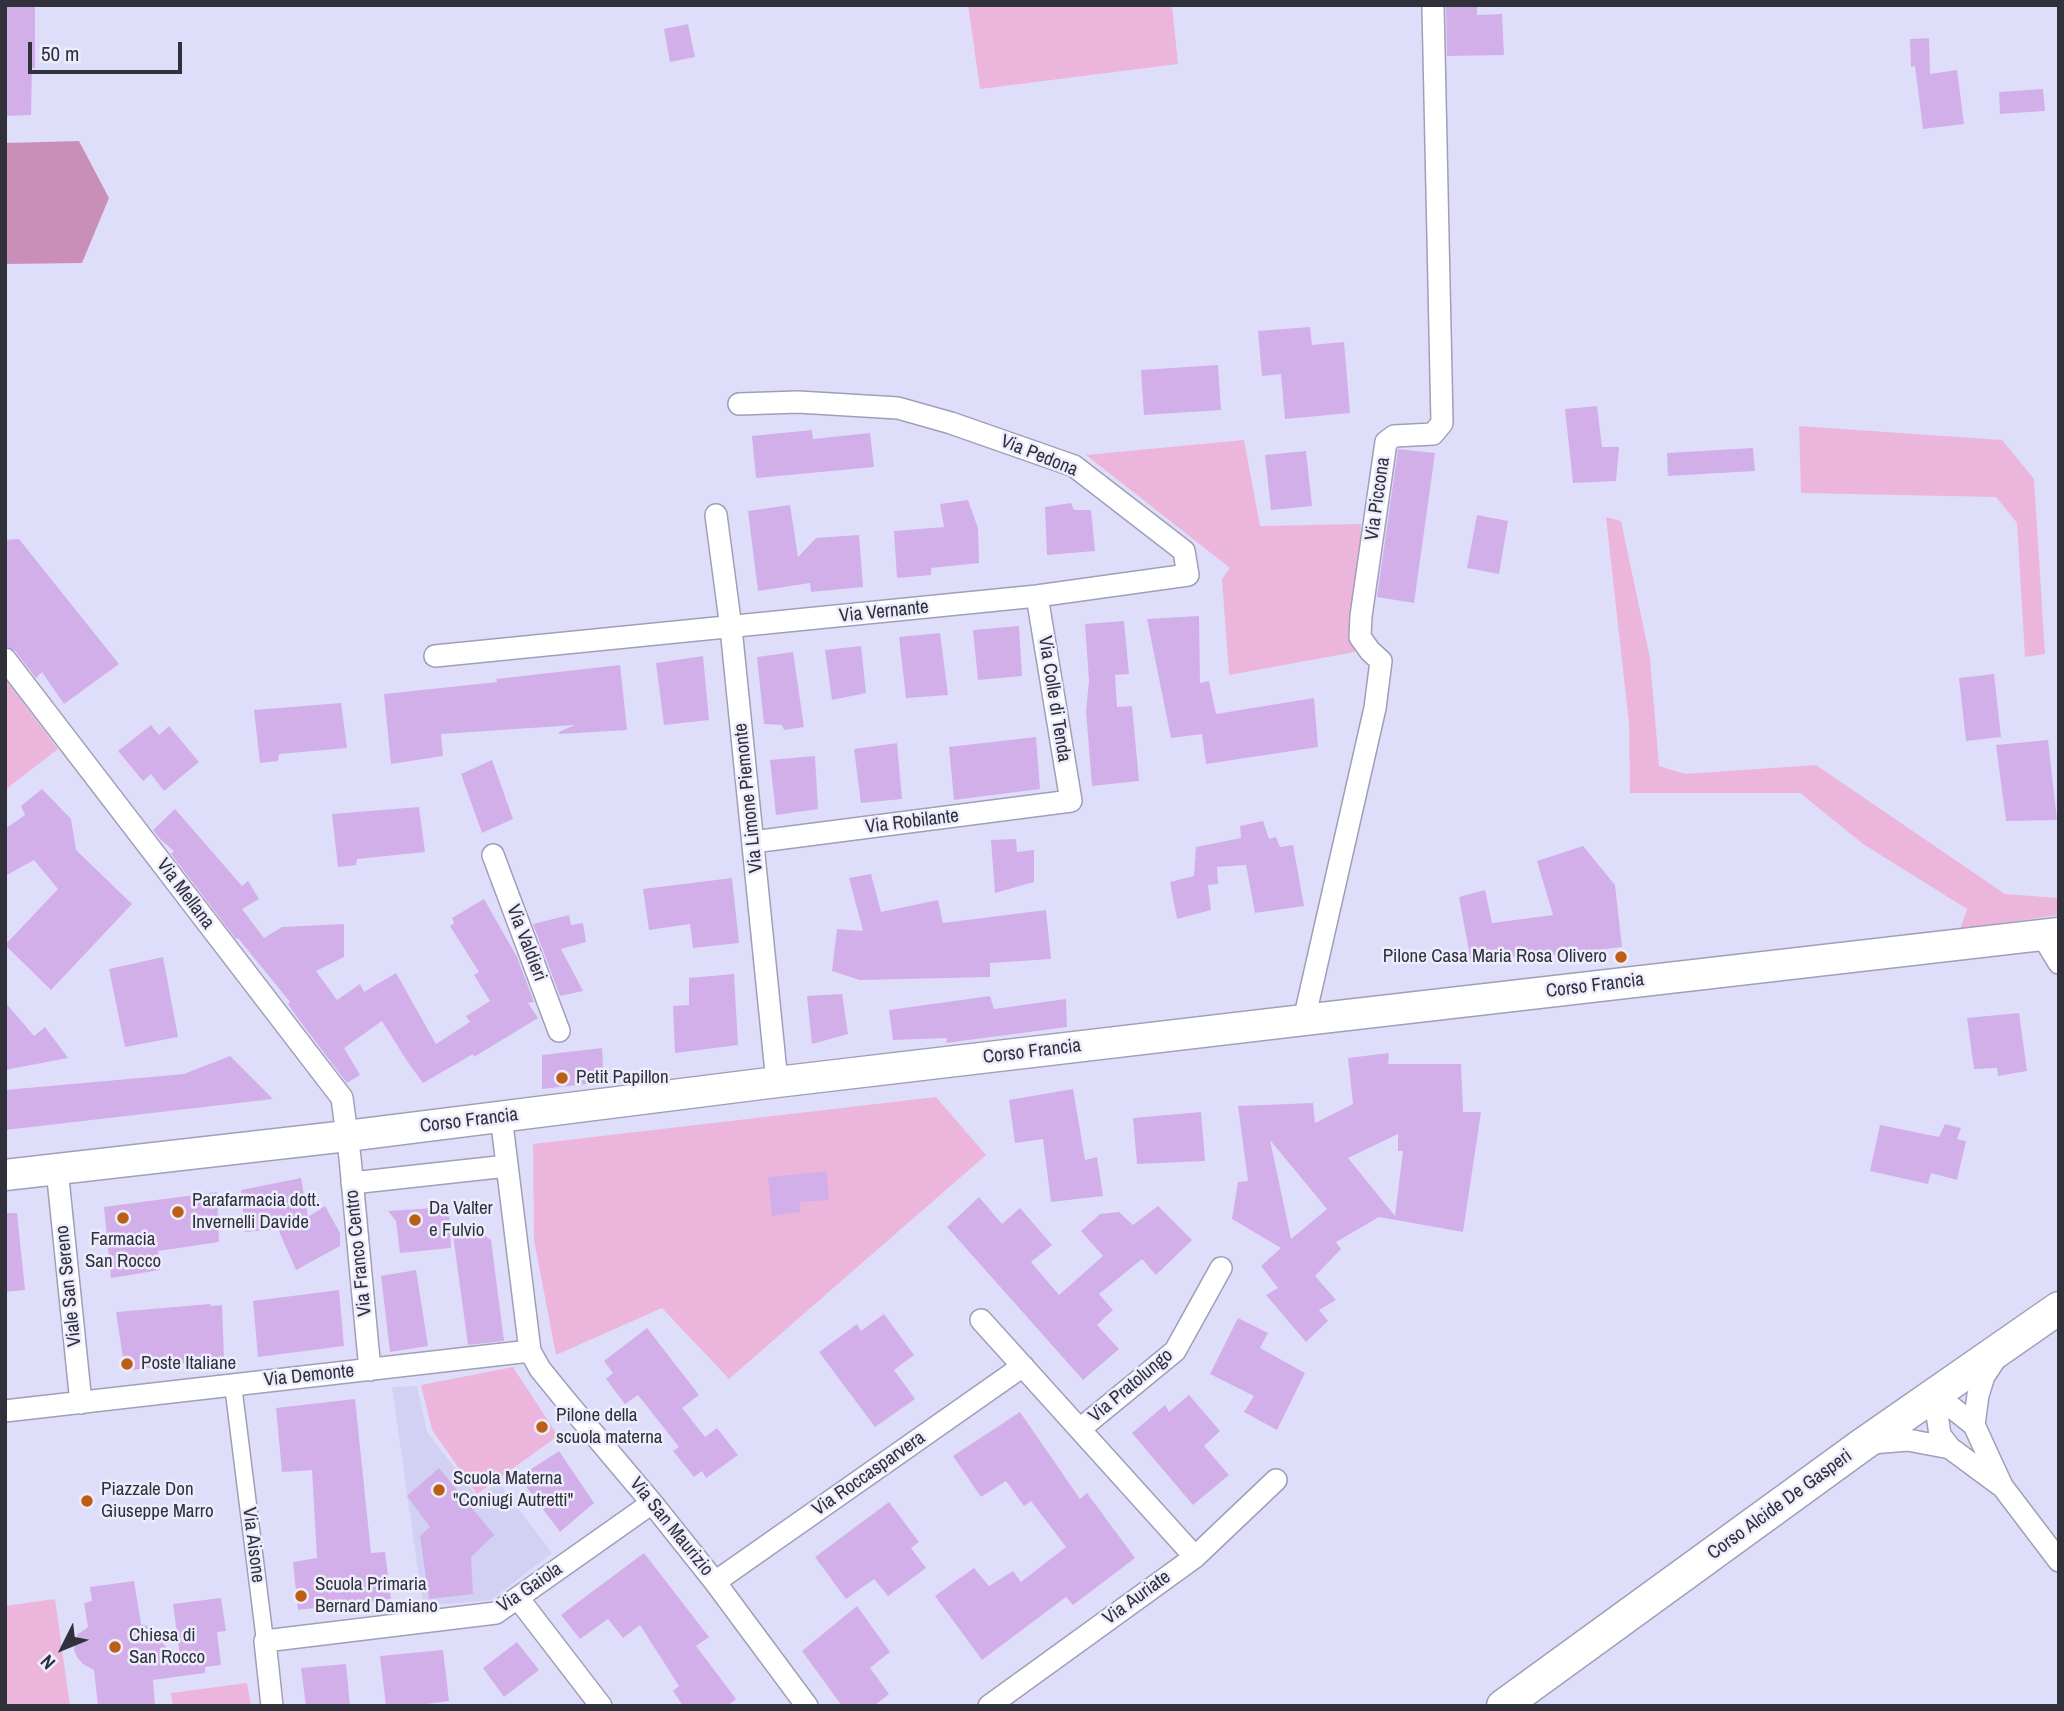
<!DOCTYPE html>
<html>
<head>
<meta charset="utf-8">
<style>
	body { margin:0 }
	#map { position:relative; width:2064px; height:1711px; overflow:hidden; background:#dfdefa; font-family:"Archivo Narrow",sans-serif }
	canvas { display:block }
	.frame { position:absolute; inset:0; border:7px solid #31313b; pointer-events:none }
	.north { position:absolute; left:28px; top:1613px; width:70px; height:70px; -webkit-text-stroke:5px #edecfd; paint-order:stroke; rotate:227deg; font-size:19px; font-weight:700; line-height:28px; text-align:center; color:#31313b }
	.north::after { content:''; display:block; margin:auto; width:24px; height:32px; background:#31313b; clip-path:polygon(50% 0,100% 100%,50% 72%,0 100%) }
	.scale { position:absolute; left:28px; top:42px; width:154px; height:32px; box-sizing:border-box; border:4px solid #31313b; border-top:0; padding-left:9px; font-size:21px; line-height:24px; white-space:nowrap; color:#31313b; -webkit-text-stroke:5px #edecfd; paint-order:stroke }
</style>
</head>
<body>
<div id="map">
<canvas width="2064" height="1711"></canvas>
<div class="frame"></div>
<div class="north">N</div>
<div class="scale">50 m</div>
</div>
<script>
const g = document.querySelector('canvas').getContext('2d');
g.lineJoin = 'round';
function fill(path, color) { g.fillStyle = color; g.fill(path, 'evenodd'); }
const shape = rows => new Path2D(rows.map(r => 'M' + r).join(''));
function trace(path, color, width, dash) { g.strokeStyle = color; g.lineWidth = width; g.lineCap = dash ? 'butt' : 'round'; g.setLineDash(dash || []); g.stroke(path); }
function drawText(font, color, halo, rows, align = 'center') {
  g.font = font + ' "Archivo Narrow",sans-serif'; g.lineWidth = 5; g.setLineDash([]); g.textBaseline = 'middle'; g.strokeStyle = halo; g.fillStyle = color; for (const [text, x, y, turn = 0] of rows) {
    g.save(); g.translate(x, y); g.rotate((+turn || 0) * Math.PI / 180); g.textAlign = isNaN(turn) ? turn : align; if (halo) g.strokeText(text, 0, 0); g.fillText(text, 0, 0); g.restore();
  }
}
const built = shape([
	[417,1386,427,1432,478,1497,499,1483,552,1553,491,1600,423,1606,392,1387]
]);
const green = shape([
	[968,5,1172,5,1178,64,980,89],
	[1799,426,2002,440,2034,479,2045,654,2025,657,2017,523,1996,497,1801,493],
	[1244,440,1260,526,1361,524,1355,652,1229,675,1222,579,1230,568,1086,455],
	[1606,517,1621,521,1650,658,1659,766,1685,774,1816,765,2005,894,2059,898,2059,915,1960,929,1967,909,1863,844,1800,793,1630,793,1629,723],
	[5,679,58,749,5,790],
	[936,1097,986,1155,729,1379,662,1308,556,1355,534,1240,533,1144],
	[513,1367,558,1436,477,1494,432,1430,421,1385],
	[55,1599,70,1706,5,1706,5,1606],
	[247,1683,251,1706,173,1706,171,1693]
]);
const forest = shape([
	[79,141,109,198,82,263,5,264,5,143]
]);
const building = shape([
	[5,5,35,5,35,68,32,68,31,115,5,116],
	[1446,5,1477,5,1477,15,1502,14,1504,55,1447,56],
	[688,24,695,57,670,62,664,29],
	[1929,38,1930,74,1957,70,1964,124,1923,129,1915,66,1911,67,1910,39],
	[2043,89,2045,111,2000,114,1999,92],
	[1310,327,1312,345,1344,342,1350,413,1285,419,1281,374,1262,376,1258,331],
	[1218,365,1221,410,1144,415,1141,370],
	[1597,406,1602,447,1619,447,1616,481,1573,483,1565,409],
	[812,430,813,439,870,433,874,467,756,478,752,436],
	[1753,448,1755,471,1668,476,1667,453],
	[1398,449,1435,453,1414,603,1377,597],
	[1306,451,1312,506,1271,510,1265,455],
	[968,500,978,528,979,563,931,568,931,575,897,578,894,531,944,527,940,504],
	[1071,503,1074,510,1091,510,1095,551,1047,555,1045,507],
	[790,505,798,557,816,538,859,535,863,587,811,592,810,583,758,591,748,511],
	[1477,515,1508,521,1499,574,1467,568],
	[19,539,119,664,64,704,42,672,36,678,15,651,5,646,5,540],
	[1199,616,1200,683,1209,681,1216,714,1314,698,1318,747,1206,764,1202,734,1171,738,1147,619],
	[1124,621,1129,674,1115,675,1117,707,1132,706,1139,781,1092,786,1086,711,1089,681,1085,624],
	[1019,626,1022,676,978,680,973,630],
	[940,633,948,695,906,698,899,637],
	[861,646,866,693,832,700,825,650],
	[793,652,804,727,784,730,782,725,764,724,757,657],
	[703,656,709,720,664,725,656,663],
	[620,665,627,730,559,734,559,732,575,725,441,734,443,756,391,764,384,694,497,682,496,679],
	[1994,674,2001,737,1966,741,1959,678],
	[341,703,347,748,279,754,278,761,260,763,254,710],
	[151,725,159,735,169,726,199,762,164,791,151,774,143,781,118,751],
	[1036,737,1040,789,954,800,949,747],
	[2048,740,2057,820,2006,821,1996,745],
	[897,743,902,799,861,803,854,749],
	[815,756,818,809,776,815,770,760],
	[492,760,513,819,482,833,461,774],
	[42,789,71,819,76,850,132,904,51,990,5,945,58,889,34,860,5,876,5,829,25,815,21,806],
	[419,807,425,852,357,859,356,865,338,867,332,814],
	[175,809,242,886,248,881,259,899,242,909,264,938,282,927,344,924,344,957,316,971,337,1000,360,984,364,992,396,973,436,1044,470,1022,466,1016,490,1001,474,975,479,972,450,926,454,923,452,918,484,899,517,957,534,1002,528,1003,538,1018,474,1057,473,1054,423,1083,407,1061,382,1021,344,1048,360,1075,347,1083,297,1017,288,1004,290,1002,238,938,236,939,171,854,174,851,161,840,153,830],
	[1263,821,1269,839,1276,837,1280,847,1293,845,1304,906,1255,913,1246,865,1217,867,1218,884,1208,885,1211,910,1177,919,1170,882,1194,876,1196,847,1241,838,1240,826],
	[1016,839,1017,852,1034,850,1034,882,995,893,991,840],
	[1583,846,1615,885,1622,947,1516,960,1516,956,1471,962,1459,897,1485,890,1492,923,1553,915,1537,861],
	[871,874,881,912,938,900,943,923,1046,910,1051,959,990,963,990,977,860,980,832,971,837,929,863,931,849,878],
	[732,878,739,943,693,948,690,924,649,930,643,889],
	[569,915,571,925,583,923,586,942,561,949,583,991,560,996,533,924],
	[163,957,178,1037,125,1047,109,969],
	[734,974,738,1045,675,1053,673,1006,689,1005,689,978],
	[842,994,848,1034,812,1044,807,996],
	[990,996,994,1009,1066,999,1067,1027,946,1043,947,1038,893,1040,889,1010],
	[5,1002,34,1036,45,1027,68,1058,5,1070],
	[2019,1013,2027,1071,1998,1076,1997,1068,1974,1069,1967,1018],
	[602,1048,604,1082,542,1089,542,1055],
	[1389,1053,1388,1064,1461,1064,1463,1112,1481,1112,1463,1232,1379,1217,1336,1242,1341,1249,1315,1276,1336,1300,1319,1310,1328,1321,1306,1342,1266,1295,1278,1288,1261,1266,1281,1248,1232,1219,1238,1182,1248,1181,1238,1106,1313,1103,1315,1123,1353,1104,1348,1058],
	[1398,1134,1398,1151,1403,1151,1395,1216,1348,1158],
	[1270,1140,1327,1209,1291,1239],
	[230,1056,273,1099,5,1130,5,1090,184,1074],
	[1073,1089,1085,1160,1097,1157,1103,1196,1051,1202,1043,1139,1015,1143,1009,1100],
	[1201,1112,1205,1161,1137,1164,1133,1118],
	[1945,1124,1961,1128,1957,1139,1966,1141,1957,1180,1931,1173,1928,1184,1870,1171,1880,1125,1939,1137],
	[827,1171,829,1200,800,1202,800,1212,772,1216,768,1177],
	[301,1178,308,1217,325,1206,340,1233,340,1246,296,1270,278,1229,245,1232,241,1190],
	[217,1192,219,1242,158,1251,160,1270,111,1278,104,1207],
	[979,1197,1002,1224,1020,1208,1052,1245,1031,1262,1059,1295,1103,1256,1081,1231,1100,1214,1119,1212,1133,1225,1158,1206,1192,1240,1156,1275,1142,1259,1099,1294,1113,1310,1097,1325,1119,1349,1083,1380,947,1227],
	[449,1207,451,1248,400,1253,396,1221,388,1211],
	[5,1213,17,1213,25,1290,5,1292],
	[480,1232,491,1240,504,1341,468,1345,453,1235],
	[416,1270,428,1346,390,1352,381,1276],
	[339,1290,344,1346,258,1357,253,1301],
	[210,1304,211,1306,222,1305,224,1358,125,1371,116,1312],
	[884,1314,914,1355,894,1370,915,1399,875,1427,819,1352,857,1324,861,1331],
	[1238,1318,1268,1333,1260,1348,1305,1373,1277,1430,1244,1412,1254,1396,1210,1374],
	[647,1328,699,1395,682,1408,705,1437,717,1428,738,1455,706,1478,702,1471,694,1477,673,1451,679,1447,638,1395,625,1404,606,1379,613,1373,604,1361],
	[1189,1395,1220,1431,1204,1446,1229,1475,1193,1505,1132,1433,1165,1405,1169,1412],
	[355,1399,371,1553,385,1552,391,1599,298,1610,293,1562,317,1558,312,1470,282,1472,276,1408],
	[1020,1412,1080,1499,1087,1493,1135,1558,1073,1605,1066,1597,982,1660,935,1596,974,1568,989,1586,1013,1571,1021,1582,1066,1547,1031,1501,1024,1506,1006,1481,981,1497,953,1456],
	[559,1451,594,1503,560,1532,519,1477],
	[439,1468,494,1535,471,1557,473,1594,429,1599,420,1536,430,1527,407,1496],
	[889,1502,919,1542,911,1548,926,1568,888,1596,874,1579,846,1599,815,1557],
	[644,1553,709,1637,696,1646,736,1699,727,1706,683,1706,673,1691,679,1686,640,1625,623,1638,608,1619,580,1639,561,1615],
	[134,1581,141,1624,147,1626,181,1663,173,1604,221,1598,226,1631,217,1632,221,1665,205,1667,205,1673,153,1680,155,1706,98,1706,94,1670,83,1664,77,1657,74,1650,75,1641,78,1634,88,1627,84,1603,92,1601,90,1587],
	[857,1606,890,1652,870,1668,889,1694,874,1706,842,1706,802,1651],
	[517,1642,539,1670,504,1697,483,1668],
	[443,1650,449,1701,411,1706,386,1706,380,1656],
	[346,1664,350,1706,306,1706,301,1668]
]);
const pedestrian = shape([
	[233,1385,265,1641]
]);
const minor = shape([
	[716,515,731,628,777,1082],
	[435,656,1037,596,1188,575,1184,551,1074,466,951,423,898,408,798,402,739,404],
	[5,659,342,1098,350,1158,370,1370],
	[753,842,1071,801,1037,596],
	[493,855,559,1031],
	[2042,935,2059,963],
	[1304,1020,1375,708,1381,661,1370,651,1360,637,1361,616,1386,442,1394,436,1433,434,1442,423,1433,5],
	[501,1116,530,1351,540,1369,566,1401,652,1503,715,1582,807,1706],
	[57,1169,81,1403],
	[352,1183,507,1166],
	[981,1320,1195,1557],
	[1998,1355,1984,1376,1978,1395,1974,1425,2002,1486,2059,1561],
	[1936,1393,1941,1403,1950,1406,1974,1425],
	[1941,1403,1937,1414,1940,1435,1950,1448],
	[5,1411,530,1351],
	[1080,1429,1175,1351,1221,1268],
	[1871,1443,1908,1440,1950,1448,2000,1485],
	[715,1582,1023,1366],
	[518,1598,601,1706],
	[272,1706,265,1641,496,1613,652,1503],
	[989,1706,1195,1557,1276,1480]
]);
const secondary = shape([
	[5,1175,347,1136,777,1082,1304,1020,2059,933]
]);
const primary = shape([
	[1503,1706,1862,1445,2059,1308]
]);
const markers = [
	[1621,957,7,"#bd5e17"],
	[562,1078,7,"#bd5e17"],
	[178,1212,7,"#bd5e17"],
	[123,1218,7,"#bd5e17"],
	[415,1220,7,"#bd5e17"],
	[127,1364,7,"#bd5e17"],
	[542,1427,7,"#bd5e17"],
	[439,1490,7,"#bd5e17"],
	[87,1501,7,"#bd5e17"],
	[301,1596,7,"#bd5e17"],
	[115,1647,7,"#bd5e17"]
];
const streetNames = [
	["Via Pedona",1039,456,22],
	["Via Piccona",1378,499,-82],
	["Via Vernante",884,612,-6],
	["Via Colle di Tenda",1054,699,81],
	["Via Limone Piemonte",749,798,-96],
	["Via Robilante",912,822,-7],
	["Via Mellana",185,894,53],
	["Via Valdieri",526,943,69],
	["Corso Francia",1595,986,-7],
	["Corso Francia",1032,1052,-7],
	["Corso Francia",469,1121,-7],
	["Via Franco Centro",359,1253,-96],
	["Viale San Sereno",69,1286,-96],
	["Via Demonte",309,1376,-6],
	["Via Pratolungo",1131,1386,-40],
	["Via Roccasparvera",869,1474,-35],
	["Corso Alcide De Gasperi",1780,1505,-36],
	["Via San Maurizio",671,1527,51],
	["Via Aisone",253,1545,83],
	["Via Gaiola",530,1588,-34],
	["Via Auriate",1137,1598,-36]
];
const poiNames = [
	["Pilone Casa Maria Rosa Olivero",1607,957,"right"],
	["Petit Papillon",576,1078],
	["Parafarmacia dott.",192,1201],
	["Invernelli Davide",192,1223],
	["Da Valter",429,1209],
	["e Fulvio",429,1231],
	["Farmacia",123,1240,"center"],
	["San Rocco",123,1262,"center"],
	["Poste Italiane",141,1364],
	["Pilone della",556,1416],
	["scuola materna",556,1438],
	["Scuola Materna",453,1479],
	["\"Coniugi Autretti\"",453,1501],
	["Piazzale Don",101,1490],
	["Giuseppe Marro",101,1512],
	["Scuola Primaria",315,1585],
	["Bernard Damiano",315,1607],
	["Chiesa di",129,1636],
	["San Rocco",129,1658]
];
fill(built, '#d2d1f3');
fill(green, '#ecb6dc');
fill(forest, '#c98fb9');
fill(building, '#d3afe9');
trace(pedestrian, '#a09eb9', 19);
trace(minor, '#a09eb9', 24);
trace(secondary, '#a09eb9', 33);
trace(primary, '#a09eb9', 35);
trace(pedestrian, '#fff', 16);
trace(minor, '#fff', 21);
trace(secondary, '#fff', 30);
trace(primary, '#fff', 32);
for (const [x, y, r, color] of markers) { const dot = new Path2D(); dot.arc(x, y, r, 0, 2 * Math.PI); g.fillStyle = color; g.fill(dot); trace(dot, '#edecfd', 2.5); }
drawText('19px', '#31313b', '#edecfd', streetNames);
drawText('19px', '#31313b', '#edecfd', poiNames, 'left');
</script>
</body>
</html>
